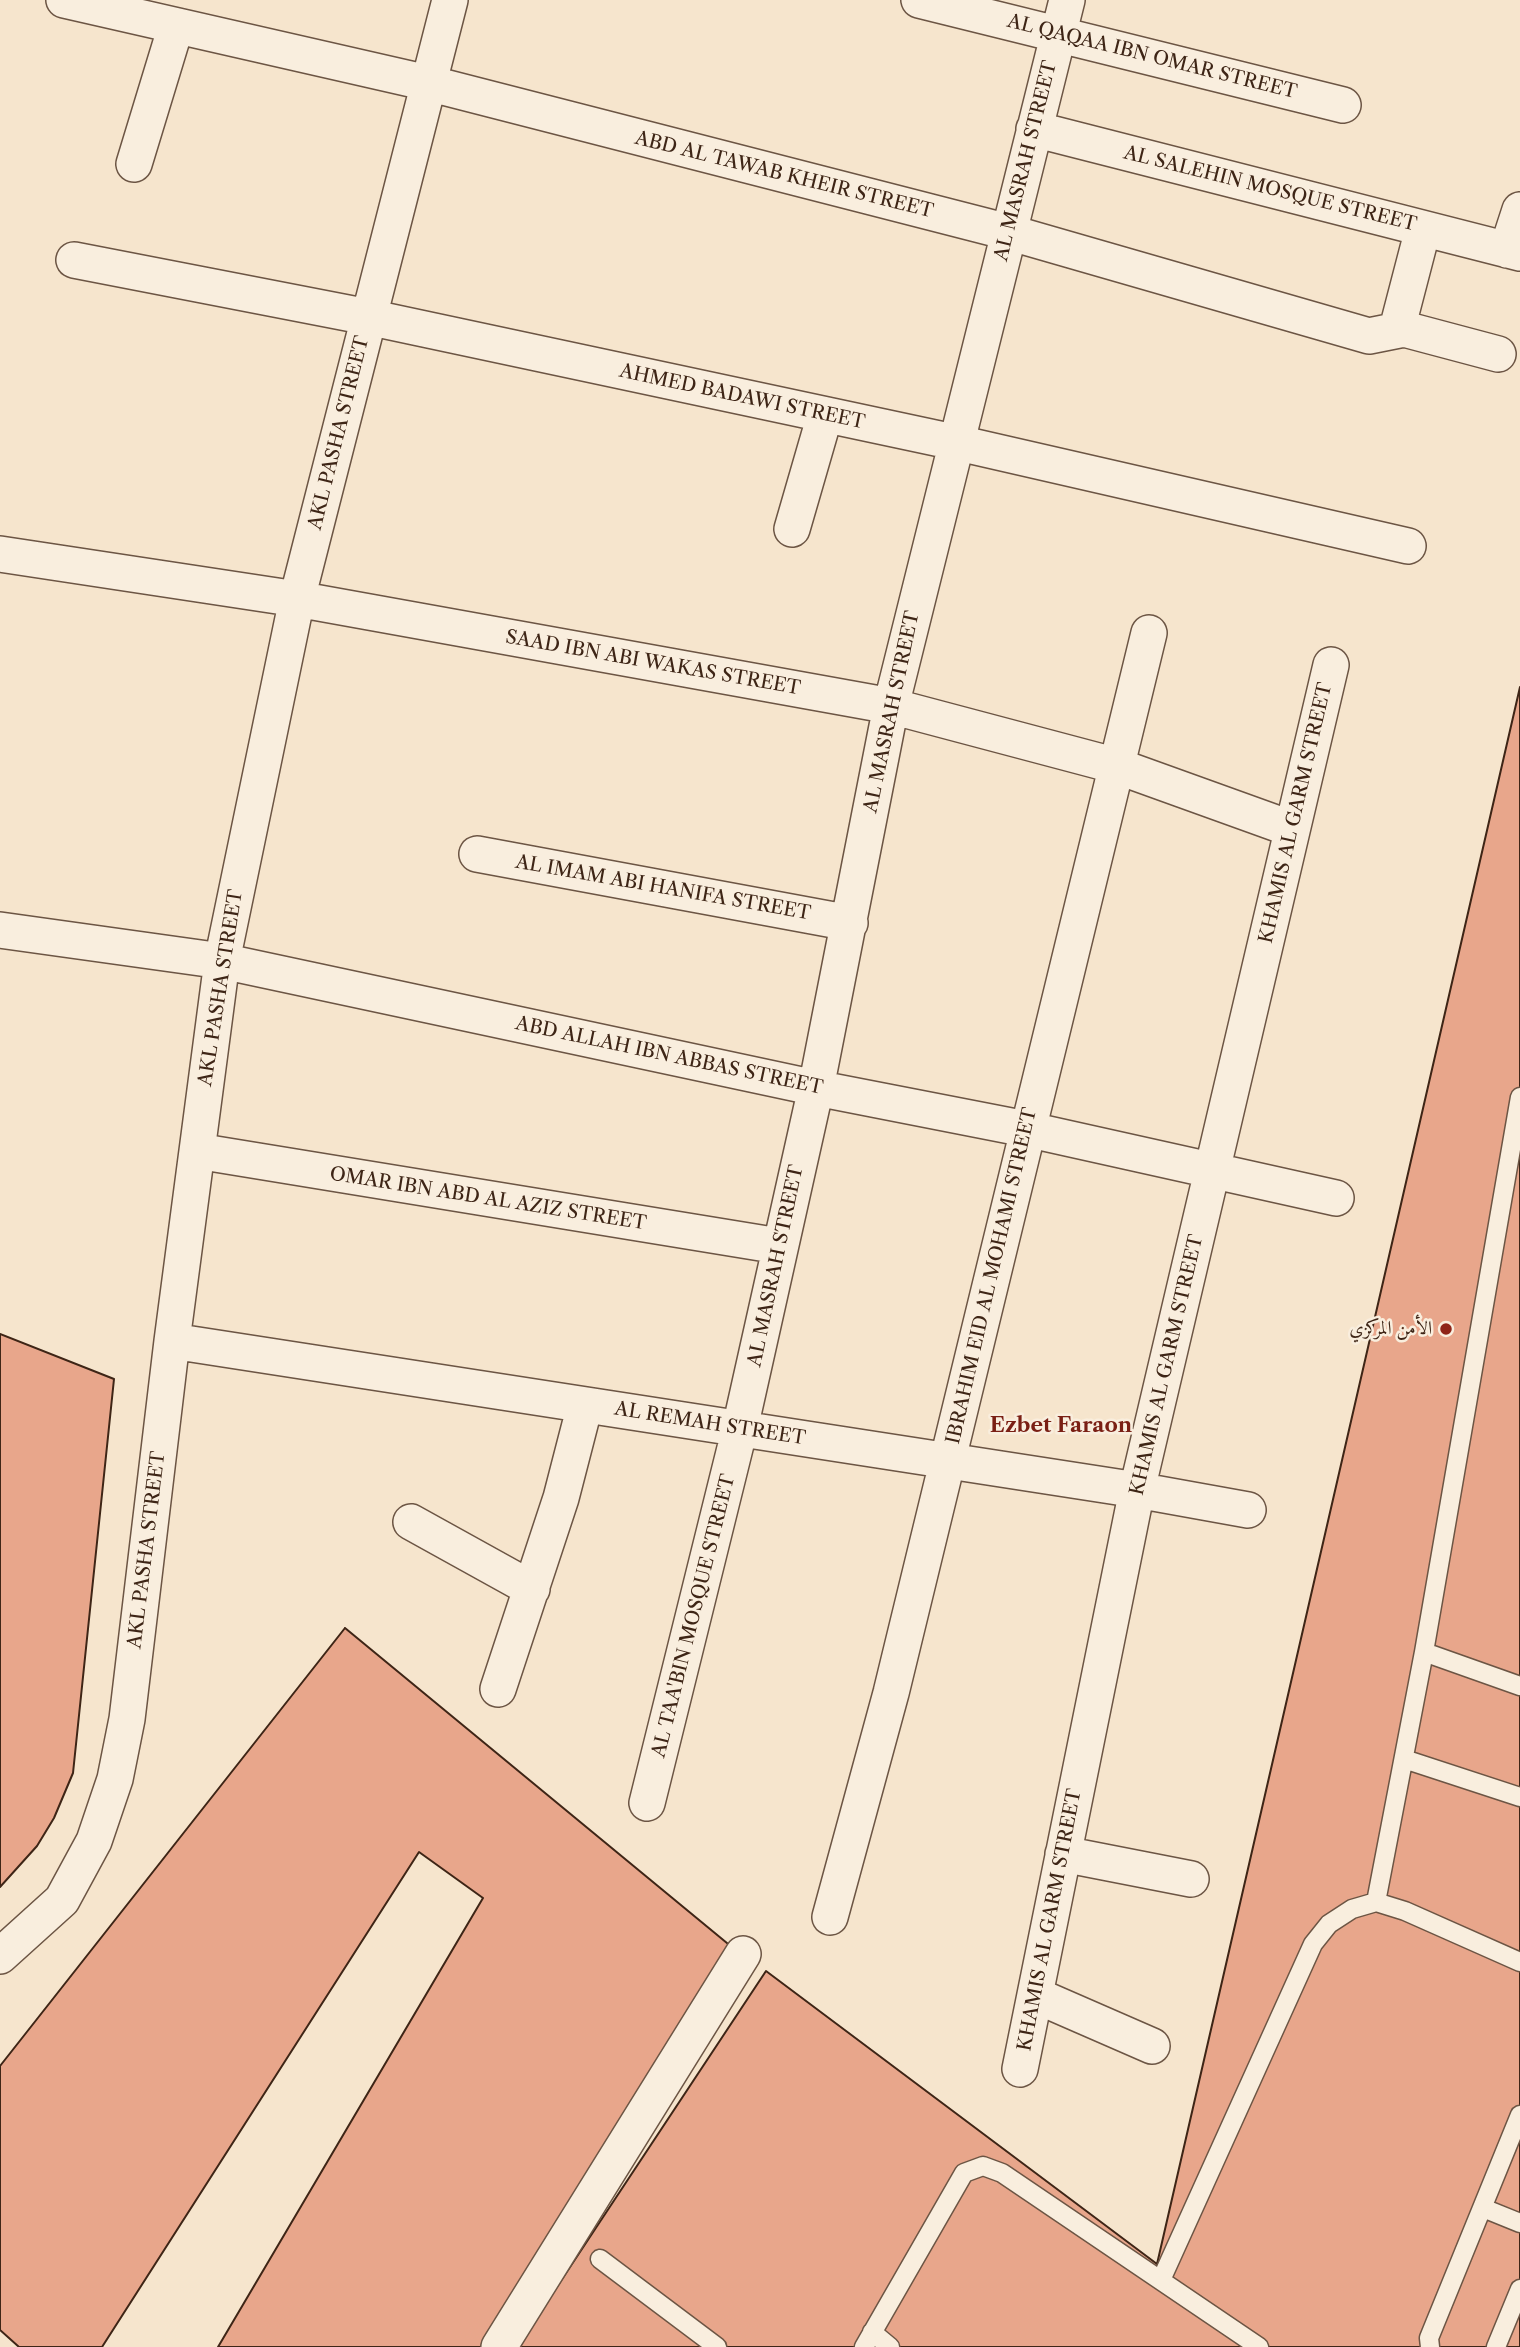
<!DOCTYPE html>
<html>
<head>
<meta charset="utf-8">
<style>
	body { margin:0 }
	canvas { display:block; background:#f6e5cd }
</style>
</head>
<body>
<canvas width="1520" height="2347"></canvas>
<script>
const g = document.querySelector('canvas').getContext('2d');
g.lineJoin = 'round';
function fill(path, color) { g.fillStyle = color; g.fill(path, 'evenodd'); }
const shape = rows => new Path2D(rows.map(r => 'M' + r).join(''));
function trace(path, color, width, dash) { g.strokeStyle = color; g.lineWidth = width; g.lineCap = dash ? 'butt' : 'round'; g.setLineDash(dash || []); g.stroke(path); }
function drawText(font, color, halo, rows, align = 'center') {
  g.font = font + ' "Libre Caslon Text",Amiri,serif'; g.lineWidth = 5; g.setLineDash([]); g.textBaseline = 'middle'; g.strokeStyle = halo; g.fillStyle = color; for (const [text, x, y, turn = 0] of rows) {
    g.save(); g.translate(x, y); g.rotate((+turn || 0) * Math.PI / 180); g.textAlign = isNaN(turn) ? turn : align; if (halo) g.strokeText(text, 0, 0); g.fillText(text, 0, 0); g.restore();
  }
}
const building = shape([
	[1520,687,1520,2347,517,2347,766,1971,1157,2264,1520,687],
	[0,1334,114,1379,73,1773,54,1818,37,1846,0,1887,0,1334],
	[345,1628,733,1948,487,2347,218,2347,483,1898,419,1852,102,2347,19,2347,0,2330,0,2066,345,1628]
]);
const lane = shape([
	[1424,1652,1520,1686],
	[1404,1759,1520,1797],
	[1376,1902,1424,1652,1520,1097],
	[1483,2208,1520,2223],
	[600,2259,717,2347],
	[1161,2280,1313,1944,1329,1924,1352,1909,1376,1902,1405,1911,1520,1962],
	[872,2332,890,2347],
	[864,2347,964,2173,983,2166,1002,2173,1259,2347],
	[1430,2347,1429,2338,1520,2115],
	[1496,2347,1520,2289]
]);
const street = shape([
	[64,0,428,83,1008,232,1369,336,1404,329,1498,354],
	[919,0,1343,105],
	[1034,129,1520,253],
	[134,164,176,26],
	[1507,250,1520,210],
	[74,260,368,317,954,442,1408,546],
	[1397,329,1423,229],
	[792,529,825,415],
	[0,554,297,599,891,706,1117,766,1292,829],
	[477,854,850,923],
	[0,930,222,961,816,1088,1026,1129,1336,1198],
	[197,1151,779,1246],
	[172,1341,1137,1490,1248,1510],
	[411,1522,532,1589],
	[498,1689,561,1498,585,1405],
	[647,1803,740,1428,816,1088,891,706,1067,0],
	[1063,1854,1191,1879],
	[830,1917,891,1693,1149,633],
	[0,1956,62,1900,94,1841,115,1779,127,1719,172,1341,222,961,297,599,450,0],
	[1035,1995,1152,2046],
	[1020,2069,1137,1490,1331,665],
	[499,2347,743,1954]
]);
const markers = [
	[1446,1329,7,"#8f2418"]
];
const streetNames = [
	["AL QAQAA IBN OMAR STREET",1152,57,14],
	["AL MASRAH STREET",1026,161,-76],
	["ABD AL TAWAB KHEIR STREET",784,175,14],
	["AL SALEHIN MOSQUE STREET",1270,189,14],
	["AHMED BADAWI STREET",742,397,12],
	["AKL PASHA STREET",339,433,-76],
	["SAAD IBN ABI WAKAS STREET",653,663,10],
	["AL MASRAH STREET",892,712,-78],
	["KHAMIS AL GARM STREET",1296,813,-77],
	["AL IMAM ABI HANIFA STREET",663,888,10],
	["AKL PASHA STREET",221,988,-81],
	["ABD ALLAH IBN ABBAS STREET",669,1056,12],
	["OMAR IBN ABD AL AZIZ STREET",488,1199,9],
	["AL MASRAH STREET",776,1266,-78],
	["IBRAHIM EID AL MOHAMI STREET",992,1276,-77],
	["KHAMIS AL GARM STREET",1167,1365,-77],
	["AL REMAH STREET",710,1424,9],
	["AKL PASHA STREET",147,1550,-83],
	["AL TAA'BIN MOSQUE STREET",694,1616,-76],
	["KHAMIS AL GARM STREET",1050,1920,-79]
];
const poiNames = [
	["الأمن المركزي",1432,1329]
];
const neighbourhoodNames = [
	["Ezbet Faraon",1061,1426]
];
fill(building, '#e8a68b');
trace(building, '#3e2516', 2);
trace(lane, '#6c5544', 21);
trace(street, '#6c5544', 38);
trace(lane, '#f9eede', 18);
trace(street, '#f9eede', 35);
for (const [x, y, r, color] of markers) { const dot = new Path2D(); dot.arc(x, y, r, 0, 2 * Math.PI); g.fillStyle = color; g.fill(dot); trace(dot, '#f9eede', 2.5); }
drawText('19px', '#3e2516', '#f9eede', streetNames);
drawText('19px', '#3e2516', '#f9eede', poiNames, 'right');
drawText('bold 21px', '#7a1f14', '#f9eede', neighbourhoodNames);
</script>
</body>
</html>
